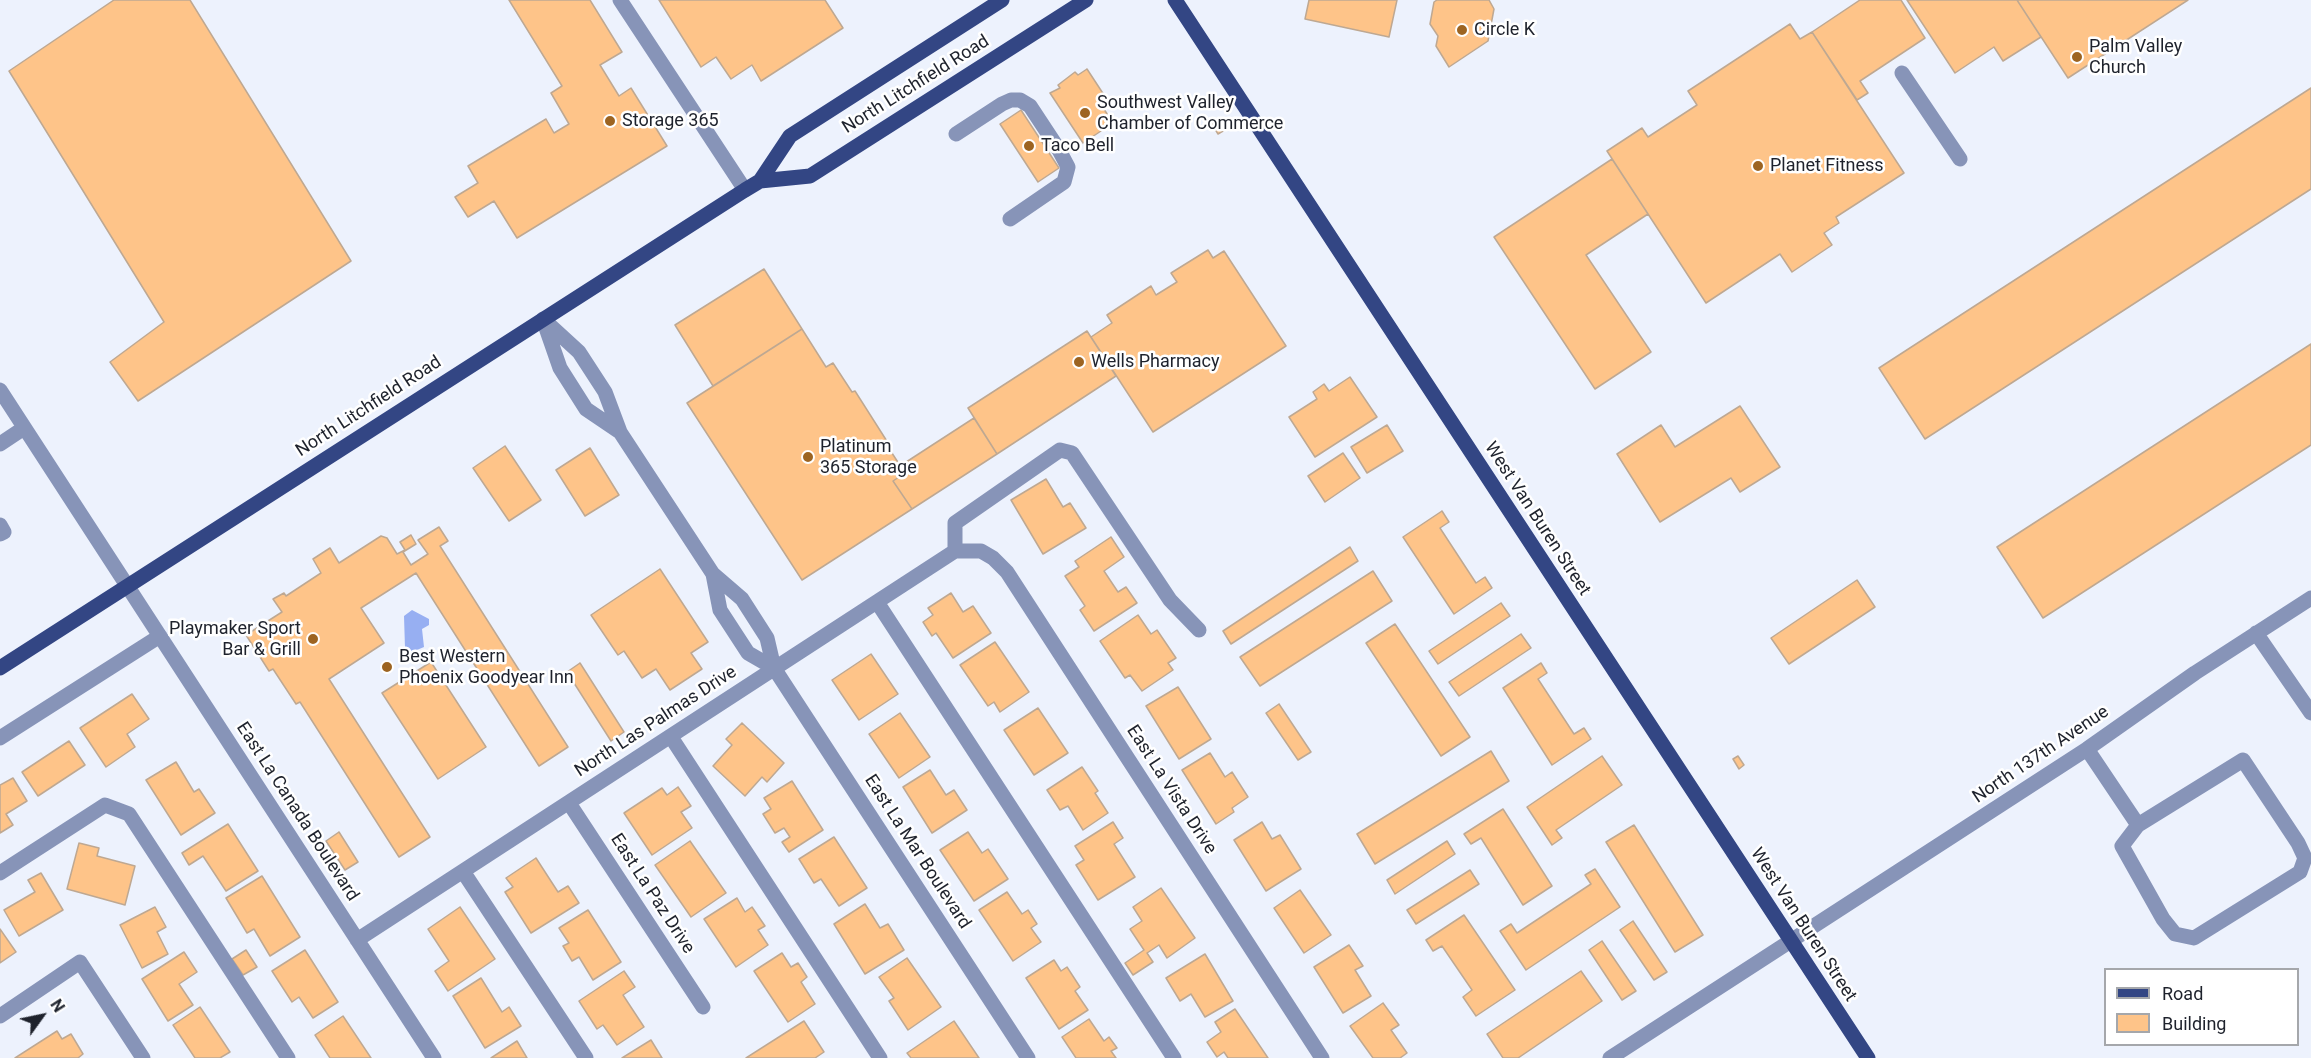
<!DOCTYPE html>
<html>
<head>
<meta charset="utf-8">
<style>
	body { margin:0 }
	#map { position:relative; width:2311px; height:1058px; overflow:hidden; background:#edf2fd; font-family:Roboto,sans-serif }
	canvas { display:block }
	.legend { position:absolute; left:2104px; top:968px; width:195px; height:78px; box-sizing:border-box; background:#fff; border:2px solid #a5a7ab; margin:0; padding:8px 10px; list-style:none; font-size:18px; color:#1e222c }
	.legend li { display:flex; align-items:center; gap:12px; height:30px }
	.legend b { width:30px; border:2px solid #a5a7ab }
	.north { position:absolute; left:12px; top:986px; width:60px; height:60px; -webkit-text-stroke:4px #fff; paint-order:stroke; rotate:57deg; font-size:16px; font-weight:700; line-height:24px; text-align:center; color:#1e222c }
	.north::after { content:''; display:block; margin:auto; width:21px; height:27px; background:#1e222c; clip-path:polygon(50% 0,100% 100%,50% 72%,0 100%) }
</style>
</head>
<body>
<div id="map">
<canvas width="2311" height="1058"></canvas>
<ul class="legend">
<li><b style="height:8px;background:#334684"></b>Road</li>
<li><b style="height:16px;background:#fec489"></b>Building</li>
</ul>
<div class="north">N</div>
</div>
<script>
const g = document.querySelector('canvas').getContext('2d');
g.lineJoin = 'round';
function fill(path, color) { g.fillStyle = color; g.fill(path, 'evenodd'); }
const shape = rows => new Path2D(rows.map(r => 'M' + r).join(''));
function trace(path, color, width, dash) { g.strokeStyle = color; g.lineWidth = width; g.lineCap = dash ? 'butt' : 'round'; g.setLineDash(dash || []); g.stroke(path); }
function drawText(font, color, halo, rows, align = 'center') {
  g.font = font + ' Roboto,sans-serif'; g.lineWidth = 5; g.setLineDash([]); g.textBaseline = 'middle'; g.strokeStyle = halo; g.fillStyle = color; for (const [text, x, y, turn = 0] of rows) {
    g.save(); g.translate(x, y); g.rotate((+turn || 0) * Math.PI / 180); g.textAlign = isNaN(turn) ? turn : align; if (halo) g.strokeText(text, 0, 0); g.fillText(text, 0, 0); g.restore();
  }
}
const water = shape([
	[412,610,429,619,429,625,422,629,424,647,412,652,405,648,404,616]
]);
const building = shape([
	[114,0,190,0,351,261,138,401,110,362,164,322,9,71,114,0],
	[509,0,590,0,622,52,600,65,619,96,631,88,667,146,517,238,494,201,468,217,455,197,478,183,468,166,546,119,554,133,569,124,551,93,562,86,509,0],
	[659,0,825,0,843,28,761,81,752,65,731,79,716,57,701,67,659,0],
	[1309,0,1397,0,1389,37,1305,19,1309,0],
	[1437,0,1489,0,1494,9,1488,41,1449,67,1436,46,1438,36,1430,24,1434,2,1437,0],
	[1860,0,1901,0,1925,38,1860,81,1868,93,1857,100,1812,32,1860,0],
	[1907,0,2017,0,2041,37,2003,61,1994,47,1955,73,1907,0],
	[2017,0,2188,0,2068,78,2017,0],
	[1790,24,1800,39,1812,32,1904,173,1836,217,1839,223,1824,233,1832,245,1792,272,1780,254,1706,303,1607,151,1642,128,1648,137,1697,105,1688,91,1790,24],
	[1087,69,1106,98,1100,103,1113,123,1083,143,1050,93,1060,88,1058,85,1075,72,1078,75,1087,69],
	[2311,88,2311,189,1925,439,1879,368,2311,88],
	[1021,110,1059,168,1038,182,1000,124,1021,110],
	[1216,121,1223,131,1218,134,1212,124,1216,121],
	[1612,159,1648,214,1586,255,1651,352,1595,389,1494,237,1612,159],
	[1208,250,1213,258,1224,251,1286,346,1153,432,1091,337,1112,323,1107,315,1151,286,1156,295,1177,282,1171,273,1208,250],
	[764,269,802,329,713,386,675,325,764,269],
	[802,329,826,367,833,363,852,392,855,391,890,446,888,447,905,473,893,481,912,509,802,580,687,403,802,329],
	[1087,331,1116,376,997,454,968,408,1087,331],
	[2311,344,2311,445,2043,618,1997,547,2311,344],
	[1350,377,1377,417,1315,457,1289,417,1317,399,1313,392,1324,384,1329,391,1350,377],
	[1740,406,1780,467,1740,492,1731,478,1660,522,1617,454,1661,425,1675,447,1740,406],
	[974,418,997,454,912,509,893,481,905,473,900,466,974,418],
	[1387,425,1403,451,1367,473,1351,447,1387,425],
	[505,446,541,500,509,521,473,468,505,446],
	[590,448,619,495,585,516,556,470,590,448],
	[1343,453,1360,478,1325,502,1308,476,1343,453],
	[1046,479,1063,507,1070,503,1086,528,1043,554,1011,500,1046,479],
	[1442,511,1449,522,1440,528,1476,583,1485,577,1492,588,1454,614,1403,537,1442,511],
	[439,527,448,541,440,546,568,747,539,766,416,573,361,608,384,643,329,679,430,837,399,857,300,702,296,704,273,669,269,671,246,635,282,612,273,599,284,593,286,596,321,573,313,559,330,548,339,563,381,536,387,538,397,554,405,550,400,542,411,535,416,544,403,552,411,565,428,554,418,540,439,527],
	[1111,537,1124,557,1104,571,1118,592,1126,587,1137,603,1094,631,1080,610,1085,606,1065,576,1079,567,1075,561,1111,537],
	[1350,547,1358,561,1231,644,1223,631,1350,547],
	[660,569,708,642,691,653,702,669,670,690,656,669,642,678,624,651,618,655,591,615,660,569],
	[1373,571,1392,601,1260,686,1240,657,1373,571],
	[1857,580,1875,607,1789,664,1771,638,1857,580],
	[951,593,963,612,973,606,991,633,953,658,936,633,932,636,923,622,933,615,928,608,951,593],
	[1501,603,1510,616,1438,664,1429,651,1501,603],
	[1138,615,1151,634,1157,630,1176,658,1168,663,1173,670,1142,691,1130,675,1125,678,1100,641,1138,615],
	[1395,624,1470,737,1441,756,1366,643,1395,624],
	[1521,634,1531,648,1459,696,1449,682,1521,634],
	[995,642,1029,692,1000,712,994,702,988,706,960,665,995,642],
	[871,654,898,694,859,720,832,680,871,654],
	[431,662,486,747,438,779,382,693,431,662],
	[580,663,624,732,611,741,567,672,580,663],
	[1541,663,1547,673,1538,679,1574,734,1584,728,1591,739,1552,765,1503,688,1541,663],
	[1178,687,1211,739,1179,759,1146,706,1178,687],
	[132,694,149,719,127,734,135,747,106,767,80,728,132,694],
	[1279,704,1311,752,1298,760,1266,713,1279,704],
	[1038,708,1068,753,1034,775,1004,730,1038,708],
	[900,713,930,757,899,778,869,734,900,713],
	[742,723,784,763,767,782,762,777,745,796,713,766,732,745,726,739,742,723],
	[69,741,85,765,38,796,22,772,69,741],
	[1491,751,1509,781,1375,864,1357,834,1491,751],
	[1210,753,1225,777,1232,772,1248,797,1232,808,1234,812,1216,824,1182,770,1210,753],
	[1602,756,1622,785,1556,830,1562,838,1552,845,1527,807,1602,756],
	[1738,756,1744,765,1739,769,1733,759,1738,756],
	[176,762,194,792,199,789,215,813,181,835,146,780,176,762],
	[1082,767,1098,791,1095,793,1108,813,1083,830,1068,806,1060,810,1047,790,1082,767],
	[930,770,946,795,954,790,967,810,932,833,903,787,930,770],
	[13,778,27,801,6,814,13,825,0,833,0,785,13,778],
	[792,781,823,830,789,852,782,842,790,837,784,828,775,833,763,814,771,809,764,798,792,781],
	[678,787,691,806,681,812,692,828,652,855,624,813,662,788,667,795,678,787],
	[1503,809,1552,886,1523,905,1481,838,1471,844,1464,834,1503,809],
	[1113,822,1123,838,1114,844,1135,877,1098,900,1076,865,1084,860,1075,846,1113,822],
	[1262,822,1272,839,1280,835,1301,869,1266,891,1234,840,1262,822],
	[228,824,258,871,226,891,203,856,189,865,182,853,228,824],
	[1634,825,1703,935,1675,952,1606,842,1634,825],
	[339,832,358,862,345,870,326,841,339,832],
	[968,832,982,853,988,849,1008,879,974,901,940,850,968,832],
	[834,837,867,888,839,906,821,879,814,883,799,859,834,837],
	[690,841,726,893,691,917,655,865,690,841],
	[1447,841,1455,854,1395,894,1387,880,1447,841],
	[79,843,99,848,97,856,135,866,125,905,67,889,79,843],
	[536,858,558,892,568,886,579,903,531,933,505,892,513,887,506,878,536,858],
	[1595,869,1620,907,1526,970,1500,931,1511,924,1517,933,1591,884,1585,875,1595,869],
	[1470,870,1479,884,1416,924,1407,910,1470,870],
	[41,873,63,910,19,936,4,910,35,892,28,880,41,873],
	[262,876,300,937,270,956,254,929,247,933,226,898,262,876],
	[1161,888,1195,938,1167,958,1159,945,1147,953,1153,962,1133,975,1125,963,1144,950,1130,929,1142,921,1133,907,1161,888],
	[1300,890,1331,935,1304,953,1274,908,1300,890],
	[1007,892,1022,914,1028,910,1037,924,1031,928,1041,942,1013,961,979,910,1007,892],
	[737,898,745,912,752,907,765,926,758,930,768,945,736,967,704,919,737,898],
	[865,904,880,928,888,924,904,950,865,974,834,924,865,904],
	[155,907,166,927,157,932,168,954,142,968,120,925,155,907],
	[460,907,495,959,448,991,435,971,449,961,428,929,460,907],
	[588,910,621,962,593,980,579,957,572,961,563,946,569,943,559,928,588,910],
	[1464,915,1515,990,1476,1016,1463,997,1472,990,1442,946,1433,951,1426,940,1464,915],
	[1633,921,1667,972,1654,980,1620,930,1633,921],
	[0,929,16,952,0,963,0,929],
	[1602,941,1636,991,1622,1000,1589,950,1602,941],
	[1349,945,1363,966,1355,970,1371,996,1343,1013,1314,967,1349,945],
	[246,950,257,967,243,975,232,959,246,950],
	[305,950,338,1002,313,1018,299,997,292,1002,272,971,305,950],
	[184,952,197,972,179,984,193,1005,168,1021,142,979,184,952],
	[782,953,791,967,798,963,807,977,801,982,815,1004,788,1022,754,971,782,953],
	[1205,954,1233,1001,1205,1017,1191,994,1180,1001,1166,978,1205,954],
	[907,958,941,1007,908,1030,889,1001,894,998,879,977,907,958],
	[1054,960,1061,971,1067,967,1080,987,1075,991,1088,1010,1059,1029,1026,978,1054,960],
	[624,971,635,987,623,995,644,1027,617,1045,603,1025,597,1029,579,1001,624,971],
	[1581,971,1602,1001,1518,1058,1503,1058,1487,1034,1581,971],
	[481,978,502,1012,509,1007,521,1026,485,1048,453,996,481,978],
	[1383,1003,1399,1025,1391,1030,1407,1053,1400,1058,1373,1058,1350,1026,1383,1003],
	[200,1007,230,1052,220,1058,195,1058,173,1025,200,1007],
	[1235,1009,1268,1058,1228,1058,1224,1052,1217,1057,1207,1042,1221,1032,1215,1022,1235,1009],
	[343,1016,371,1058,330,1058,315,1035,343,1016],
	[1089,1019,1104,1041,1109,1037,1117,1048,1111,1051,1116,1058,1076,1058,1062,1037,1089,1019],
	[804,1021,824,1052,815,1058,746,1058,804,1021],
	[954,1021,979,1058,911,1058,907,1053,954,1021],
	[57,1031,62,1039,71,1034,83,1054,78,1058,15,1058,57,1031],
	[651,1040,662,1058,622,1058,651,1040],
	[517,1041,527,1058,491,1058,517,1041]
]);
const minor = shape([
	[620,0,745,190],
	[1902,73,1960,159],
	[956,134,1002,104,1011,100,1020,100,1030,106,1059,150,1068,167,1064,182,1010,219],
	[543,319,579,352,605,392,620,432,713,574,742,599,767,638,774,668,1028,1058],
	[544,322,560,368,586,409,620,432],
	[0,390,434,1058],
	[0,444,24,428],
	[0,525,4,532,0,534],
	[955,551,955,523,1060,450,1072,453,1170,600,1199,630],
	[713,574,720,610,748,653,774,668],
	[877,602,1174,1058],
	[2256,633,2311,713],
	[671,737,880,1058],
	[0,738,160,636],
	[2087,749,2138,825,2122,846,2163,919,2175,934,2194,938,2300,872,2305,858,2298,843,2243,760,2138,825],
	[569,803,703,1007],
	[0,873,105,805,129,814,288,1058],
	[464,873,586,1058],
	[357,940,955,551,981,551,993,558,1007,572,1322,1058],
	[0,1016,80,962,143,1058],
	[1610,1058,2087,749,2195,673,2311,598]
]);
const major = shape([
	[1175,0,1868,1058],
	[760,181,790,136,1002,0],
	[0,668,745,190,760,181,810,176,1086,0]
]);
const markers = [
	[1462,30,6,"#9d6421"],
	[2077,57,6,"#9d6421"],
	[1085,113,6,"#9d6421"],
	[610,121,6,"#9d6421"],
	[1029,146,6,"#9d6421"],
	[1758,166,6,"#9d6421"],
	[1079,362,6,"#9d6421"],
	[808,457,6,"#9d6421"],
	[313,639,6,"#9d6421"],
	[387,667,6,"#9d6421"]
];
const poiNames = [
	["Circle K",1474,30],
	["Palm Valley",2089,47],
	["Church",2089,68],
	["Southwest Valley",1097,103],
	["Chamber of Commerce",1097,124],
	["Storage 365",622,121],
	["Taco Bell",1041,146],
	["Planet Fitness",1770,166],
	["Wells Pharmacy",1091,362],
	["Platinum",820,447],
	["365 Storage",820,468],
	["Playmaker Sport",301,629,"right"],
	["Bar & Grill",301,650,"right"],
	["Best Western",399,657],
	["Phoenix Goodyear Inn",399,678]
];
const streetNames = [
	["North Litchfield Road",916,85,-32],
	["North Litchfield Road",369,407,-33],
	["West Van Buren Street",1537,519,57],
	["North Las Palmas Drive",656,722,-33],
	["North 137th Avenue",2041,755,-34],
	["East La Vista Drive",1171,790,57],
	["East La Canada Boulevard",297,812,57],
	["East La Mar Boulevard",917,852,57],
	["East La Paz Drive",652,894,57],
	["West Van Buren Street",1803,925,57]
];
fill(water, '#97aff2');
fill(building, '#fec489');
trace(building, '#bea892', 1.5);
trace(minor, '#8794b8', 15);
trace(major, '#334684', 15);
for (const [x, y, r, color] of markers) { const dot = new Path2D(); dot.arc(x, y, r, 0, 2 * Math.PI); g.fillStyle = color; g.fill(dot); trace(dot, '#fff', 2); }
drawText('18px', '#1e222c', '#fff', poiNames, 'left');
drawText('18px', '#1e222c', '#fff', streetNames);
</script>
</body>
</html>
